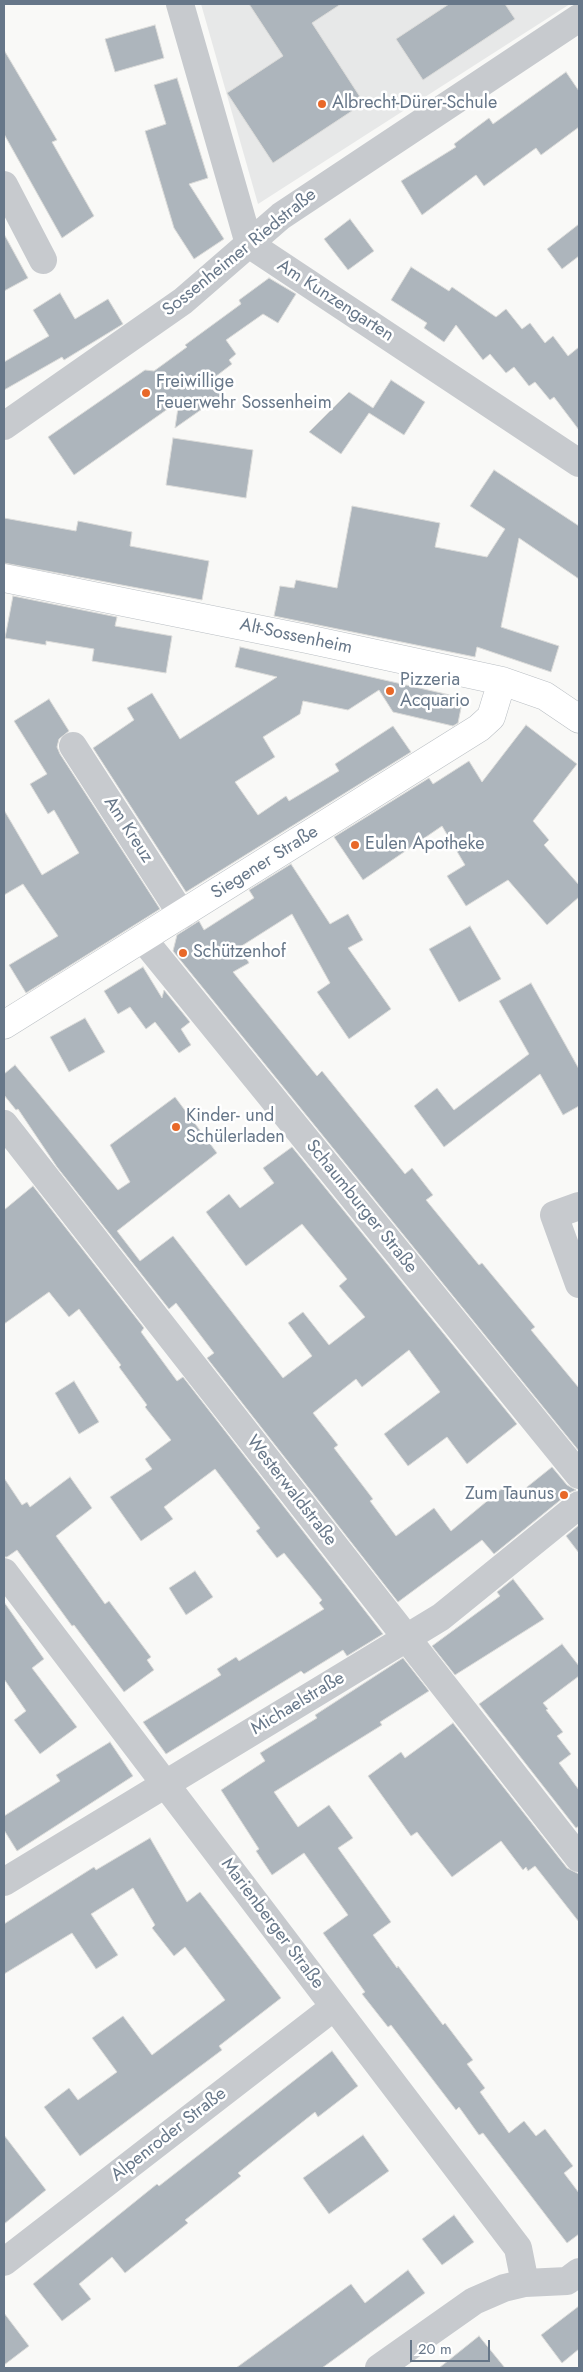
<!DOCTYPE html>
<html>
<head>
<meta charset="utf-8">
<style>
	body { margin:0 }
	#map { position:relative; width:583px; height:2372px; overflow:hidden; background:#f9f9f7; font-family:Jost,sans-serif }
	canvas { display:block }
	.frame { position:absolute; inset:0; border:5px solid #677789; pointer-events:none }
	.scale { position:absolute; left:410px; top:2340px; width:80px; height:22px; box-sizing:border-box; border:2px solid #677789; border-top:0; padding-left:6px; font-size:15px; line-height:18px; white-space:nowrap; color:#677789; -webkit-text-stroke:4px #fff; paint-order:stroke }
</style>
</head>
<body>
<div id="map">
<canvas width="583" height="2372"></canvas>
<div class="frame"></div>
<div class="scale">20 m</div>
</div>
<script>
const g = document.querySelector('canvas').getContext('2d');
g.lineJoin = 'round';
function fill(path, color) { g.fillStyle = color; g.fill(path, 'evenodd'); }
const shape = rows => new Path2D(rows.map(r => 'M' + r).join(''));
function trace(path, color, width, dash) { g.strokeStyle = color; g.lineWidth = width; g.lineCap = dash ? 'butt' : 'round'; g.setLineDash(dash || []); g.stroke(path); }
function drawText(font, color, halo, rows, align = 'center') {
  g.font = font + ' Jost,sans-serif'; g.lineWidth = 5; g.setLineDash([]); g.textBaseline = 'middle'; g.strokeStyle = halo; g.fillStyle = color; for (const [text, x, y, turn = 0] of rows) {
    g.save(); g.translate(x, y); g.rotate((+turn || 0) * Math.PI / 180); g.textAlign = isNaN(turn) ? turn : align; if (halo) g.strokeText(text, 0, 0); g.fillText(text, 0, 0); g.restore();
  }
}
const built = shape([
	[201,4,570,4,258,204]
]);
const building = shape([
	[249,4,341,4,312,23,364,103,273,163,227,93,283,56,249,4],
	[449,4,505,4,515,19,423,80,396,39,449,4],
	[155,25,164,58,115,72,105,39,155,25],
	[4,50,57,140,52,142,94,216,62,238,4,134,4,50],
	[566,72,579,91,579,127,541,155,536,148,484,186,476,175,422,215,401,181,456,147,454,144,489,118,493,124,566,72],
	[177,78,208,178,189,184,224,239,194,259,174,228,145,131,166,124,154,85,177,78],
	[350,219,374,251,348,270,324,239,350,219],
	[579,224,579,256,562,269,547,249,579,224],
	[4,234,28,278,4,291,4,234],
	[411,267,449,291,452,287,496,317,506,309,522,329,530,323,545,343,553,336,568,356,579,347,579,430,554,397,550,400,535,382,529,386,514,367,506,373,490,354,483,360,456,325,444,342,424,328,427,323,391,300,411,267],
	[269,278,296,294,278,323,263,314,226,340,236,354,229,360,232,364,211,380,222,395,175,428,179,401,74,475,48,437,145,370,154,371,187,347,185,345,241,304,239,300,269,278],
	[60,293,75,319,108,299,123,324,64,360,62,357,4,390,4,362,49,336,33,310,60,293],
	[391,380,425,402,404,435,369,413,341,454,309,432,349,392,373,408,391,380],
	[173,438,253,450,246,498,166,485,173,438],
	[494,470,579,526,579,579,519,538,501,627,559,646,551,672,477,647,475,657,274,616,280,586,294,588,296,580,337,588,352,506,440,523,435,547,487,557,505,529,470,506,494,470],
	[4,518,76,531,78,521,132,532,130,546,209,561,202,600,4,563,4,518],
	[13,596,117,617,115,626,172,636,166,673,92,661,94,649,46,641,46,645,5,638,13,596],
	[240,647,463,698,458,723,453,726,393,712,379,690,348,710,303,701,300,714,263,737,275,757,235,782,258,815,286,796,289,801,339,771,335,764,393,726,411,752,186,892,93,748,134,720,127,708,152,693,180,739,277,677,235,667,240,647],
	[49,699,69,731,59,739,57,747,60,754,160,909,26,993,9,965,58,936,23,884,4,895,4,810,42,875,79,853,54,810,48,814,30,784,47,774,14,721,49,699],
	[526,725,577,764,533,821,549,840,544,845,579,885,579,897,547,925,508,880,466,906,447,876,465,865,442,826,363,880,334,837,429,778,433,784,469,761,482,782,526,725],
	[291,864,330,924,348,914,363,940,348,948,391,1009,349,1039,317,992,330,983,292,914,240,947,249,963,233,972,317,1076,322,1071,405,1174,412,1168,433,1195,426,1200,479,1265,482,1263,535,1327,531,1330,579,1388,579,1451,173,951,177,935,199,921,204,930,254,898,249,890,291,864],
	[470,926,501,979,459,1002,429,949,470,926],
	[143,967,162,998,164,990,190,1022,181,1029,191,1045,179,1053,155,1022,146,1029,130,1007,118,1014,104,991,143,967],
	[531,983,579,1069,579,1106,563,1115,540,1074,444,1147,414,1106,437,1088,454,1110,529,1054,499,1001,531,983],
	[85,1018,105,1052,69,1072,50,1037,85,1018],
	[15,1065,118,1190,130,1182,110,1145,175,1097,217,1153,117,1231,140,1261,173,1236,283,1378,312,1356,288,1323,303,1312,329,1345,365,1317,339,1286,347,1279,302,1224,246,1266,206,1212,229,1194,240,1208,274,1183,263,1168,292,1147,517,1424,467,1464,447,1437,408,1466,384,1434,440,1392,409,1350,362,1387,356,1379,313,1413,338,1445,334,1448,373,1499,370,1501,396,1536,434,1508,451,1531,504,1487,512,1499,552,1467,567,1485,576,1490,569,1493,494,1554,482,1540,398,1602,207,1358,214,1353,176,1303,169,1309,57,1167,18,1109,16,1110,4,1095,4,1074,15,1065],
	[33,1186,144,1328,141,1332,177,1381,183,1377,383,1634,347,1656,343,1650,304,1674,301,1671,166,1754,143,1722,221,1675,217,1669,236,1657,239,1661,324,1609,319,1603,322,1600,284,1553,277,1558,256,1531,260,1528,215,1469,164,1507,173,1519,141,1541,110,1497,152,1469,145,1459,171,1440,145,1407,147,1405,119,1367,121,1365,79,1309,69,1317,49,1292,4,1324,4,1210,33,1186],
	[74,1381,99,1422,79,1434,55,1393,74,1381],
	[70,1477,92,1508,56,1536,105,1604,109,1601,151,1657,147,1660,154,1670,124,1692,74,1625,72,1626,17,1550,7,1557,4,1557,4,1478,22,1505,27,1502,30,1507,70,1477],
	[579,1525,579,1553,566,1536,579,1525],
	[195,1571,213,1597,186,1615,169,1588,195,1571],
	[513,1579,544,1619,455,1675,432,1646,500,1596,497,1592,513,1579],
	[4,1602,44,1659,32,1668,77,1727,40,1754,14,1720,26,1711,4,1679,4,1602],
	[562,1644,579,1666,579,1676,543,1703,548,1709,546,1710,563,1732,557,1736,571,1754,559,1763,579,1790,579,1826,576,1828,479,1704,562,1644],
	[403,1658,429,1691,380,1722,382,1725,274,1792,298,1827,329,1805,353,1838,338,1848,391,1922,373,1935,397,1968,398,1966,443,2025,445,2023,473,2060,467,2064,485,2088,480,2092,509,2133,524,2121,536,2136,545,2129,573,2166,564,2173,579,2193,579,2234,567,2243,483,2133,479,2135,459,2107,456,2110,391,2025,388,2027,362,1994,365,1992,323,1933,348,1915,304,1853,272,1875,256,1851,259,1849,221,1790,265,1761,260,1753,317,1718,315,1715,403,1658],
	[453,1723,567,1868,579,1874,579,1922,535,1866,528,1871,526,1867,523,1870,501,1841,452,1877,417,1832,411,1836,368,1776,401,1752,405,1758,453,1723],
	[110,1742,133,1776,17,1851,4,1830,4,1816,60,1781,56,1775,110,1742],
	[150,1838,187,1902,200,1892,281,1998,219,2046,222,2050,80,2156,44,2107,69,2088,78,2100,117,2072,92,2038,123,2016,152,2055,225,2000,185,1947,174,1956,152,1928,155,1925,133,1888,91,1914,118,1955,96,1969,72,1933,4,1974,4,1924,94,1867,96,1870,150,1838],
	[332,2051,358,2086,318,2117,315,2112,238,2173,241,2176,185,2220,188,2223,125,2273,112,2257,79,2284,91,2299,62,2321,33,2284,157,2184,159,2186,332,2051],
	[4,2135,46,2190,4,2224,4,2135],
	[363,2135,389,2171,329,2214,303,2178,363,2135],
	[454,2215,474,2242,442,2265,422,2239,454,2215],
	[408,2270,425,2293,322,2368,236,2368,351,2284,365,2303,408,2270],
	[579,2306,579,2349,562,2363,541,2335,579,2306],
	[4,2313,29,2346,4,2365,4,2313],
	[479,2336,505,2368,439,2368,479,2336]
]);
const minor = shape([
	[180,4,249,244,579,463],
	[4,185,43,260],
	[4,426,183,301,281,216,579,18],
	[73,746,182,915],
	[143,939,579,1475],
	[4,1124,579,1858],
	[579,1206,554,1215,579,1284],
	[4,1572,518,2248,525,2283],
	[4,1882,441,1617,579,1505],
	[4,2262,334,2007],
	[379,2368,474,2301,504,2288,525,2283,567,2281,579,2272]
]);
const secondary = shape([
	[4,578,307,639,502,681,545,696,579,719],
	[4,1025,479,728,491,717,502,681]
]);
const markers = [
	[322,104,5,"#e86828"],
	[146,393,5,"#e86828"],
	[390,691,5,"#e86828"],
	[355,845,5,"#e86828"],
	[183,953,5,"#e86828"],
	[176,1127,5,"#e86828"],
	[564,1495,5,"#e86828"]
];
const poiNames = [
	["Albrecht-Dürer-Schule",332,104],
	["Freiwillige",156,383],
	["Feuerwehr Sossenheim",156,404],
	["Pizzeria",400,681],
	["Acquario",400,702],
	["Eulen Apotheke",365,845],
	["Schützenhof",193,953],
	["Kinder- und",186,1117],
	["Schülerladen",186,1138],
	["Zum Taunus",554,1495,"right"]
];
const streetNames = [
	["Sossenheimer Riedstraße",240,253,-39],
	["Am Kunzengarten",335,301,33],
	["Alt-Sossenheim",296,637,12],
	["Am Kreuz",128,830,57],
	["Siegener Straße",265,863,-32],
	["Schaumburger Straße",361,1207,51],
	["Westerwaldstraße",291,1491,52],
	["Michaelstraße",298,1704,-31],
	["Marienberger Straße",272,1924,53],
	["Alpenroder Straße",169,2135,-38]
];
fill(built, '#e7e8e8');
fill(building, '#adb5bc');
trace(building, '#dbdbd9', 1);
trace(secondary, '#b9bec3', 29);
trace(minor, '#c7cace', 28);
trace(secondary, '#fff', 28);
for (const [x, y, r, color] of markers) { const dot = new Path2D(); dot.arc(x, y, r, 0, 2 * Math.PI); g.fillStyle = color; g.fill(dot); trace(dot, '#fff', 2); }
drawText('18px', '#677789', '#fff', poiNames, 'left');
drawText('18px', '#677789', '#fff', streetNames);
</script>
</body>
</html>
